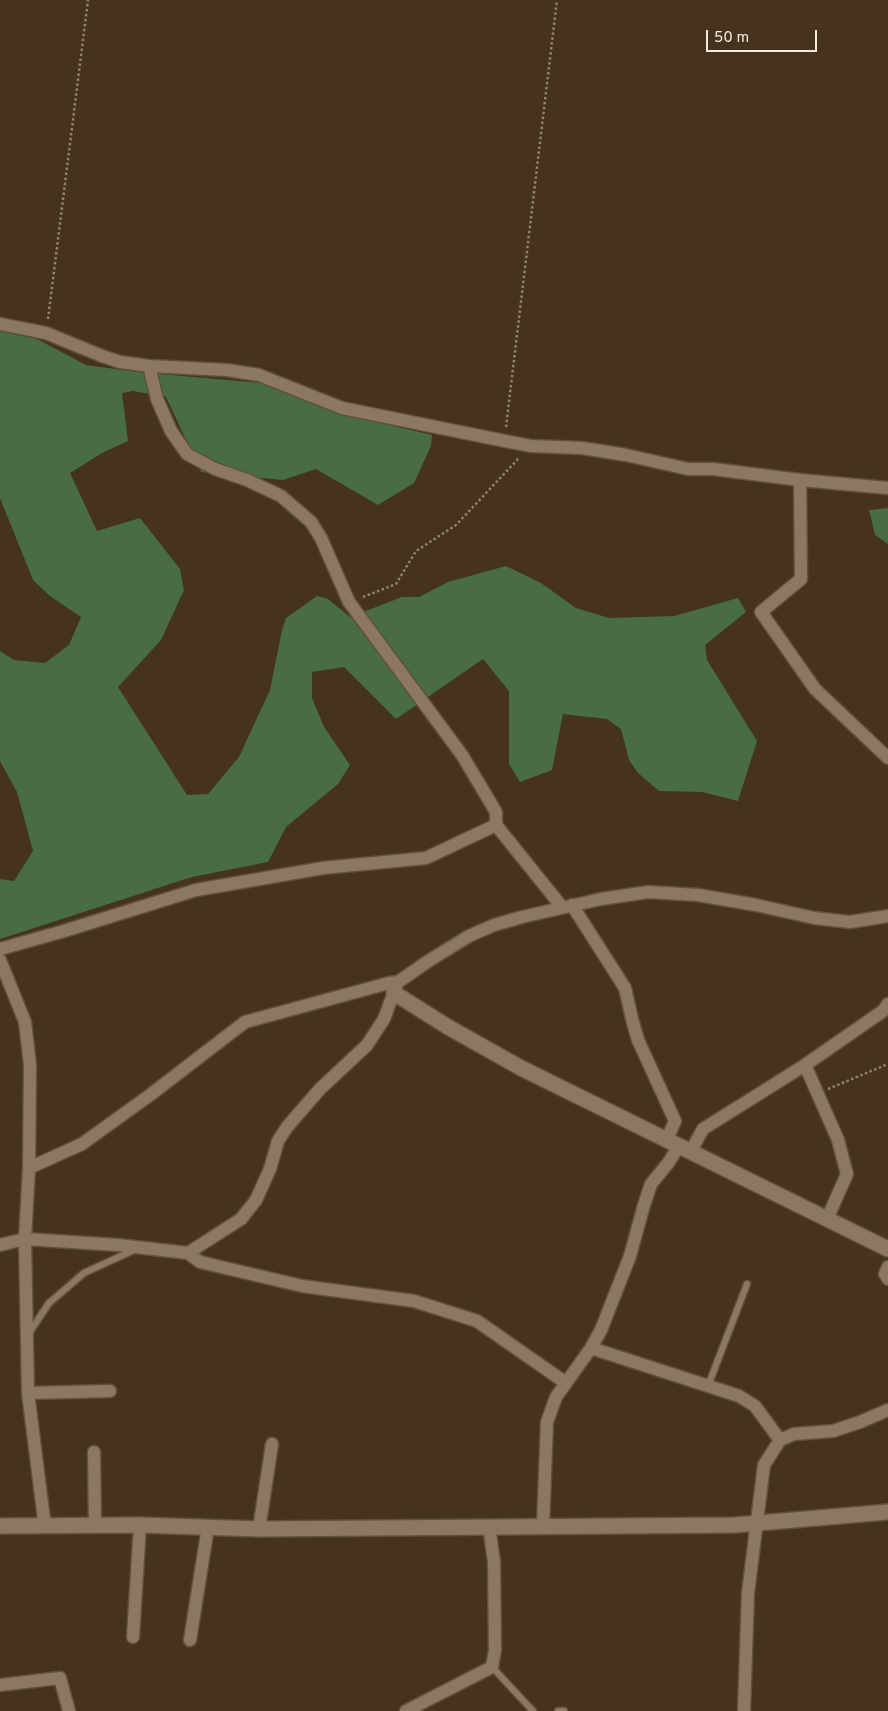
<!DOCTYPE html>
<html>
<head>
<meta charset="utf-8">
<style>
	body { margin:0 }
	#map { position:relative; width:888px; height:1711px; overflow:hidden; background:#45331e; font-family:Overpass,sans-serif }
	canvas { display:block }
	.scale { position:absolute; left:706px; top:30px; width:111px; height:22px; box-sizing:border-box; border:2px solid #f4e9dc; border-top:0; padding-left:6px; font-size:15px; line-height:18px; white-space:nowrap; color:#f4e9dc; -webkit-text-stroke:4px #45331e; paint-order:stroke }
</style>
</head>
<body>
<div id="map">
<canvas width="888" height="1711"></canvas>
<div class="scale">50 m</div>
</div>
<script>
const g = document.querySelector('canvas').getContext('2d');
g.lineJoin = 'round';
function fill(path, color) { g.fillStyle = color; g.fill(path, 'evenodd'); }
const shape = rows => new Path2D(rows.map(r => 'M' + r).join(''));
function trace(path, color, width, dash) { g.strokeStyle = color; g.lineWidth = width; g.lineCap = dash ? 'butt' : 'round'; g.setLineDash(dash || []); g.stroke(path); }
const forest = shape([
	[0,331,37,339,86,365,138,372,261,383,351,416,432,435,431,446,414,483,378,505,316,469,283,480,201,472,166,397,133,391,122,393,128,441,102,453,70,473,97,531,140,518,180,569,184,590,161,640,118,687,187,795,208,794,239,757,270,690,282,630,286,618,317,596,328,599,350,617,402,597,419,597,448,582,506,566,541,583,576,608,609,618,674,616,738,598,746,612,705,645,707,660,757,741,738,801,702,792,659,791,638,773,629,760,621,729,607,719,563,714,552,770,520,782,509,764,509,691,483,659,396,719,344,667,312,672,312,698,324,727,350,765,338,784,286,827,268,862,192,877,0,939,0,879,14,881,33,851,17,792,0,761,0,651,14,660,45,663,69,645,81,617,50,596,33,580,0,498],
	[888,508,888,544,875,535,869,510]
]);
const path = shape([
	[48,319,88,0],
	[506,427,557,0],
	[363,597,396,584,416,551,456,525,519,458],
	[828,1089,888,1064]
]);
const service = shape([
	[29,1333,49,1303,84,1273,134,1250],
	[708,1386,747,1284],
	[492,1667,533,1711],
	[558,1711,564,1711]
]);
const minor = shape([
	[0,324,46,333,102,356,120,362,149,366,227,370,259,375,342,408,505,441,531,446,582,448,626,455,688,469,713,469,800,480,888,488],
	[149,366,157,399,171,431,187,454,215,469,247,480,281,496,311,522,321,538,349,602,462,755,496,812,496,825,562,907],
	[800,480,801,579,761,612,815,689,888,758],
	[572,905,625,988,632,1019,638,1040,675,1121,667,1139],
	[0,949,64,931,196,890,323,868,426,858,496,825],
	[0,960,25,1022,30,1065,29,1168,25,1239,28,1393,45,1527],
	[805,1065,838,1140,847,1174,827,1219],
	[691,1151,703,1129,805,1065,883,1011,888,1004],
	[29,1168,82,1144,150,1095,245,1022,389,983,398,982,430,960,469,936,494,925,522,917,601,899,648,892,698,895,756,905,814,918,850,922,888,916],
	[0,1245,25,1239,118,1245,188,1253,200,1262,302,1286,414,1301,477,1321,566,1383],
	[188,1253,241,1219,256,1200,270,1169,278,1141,287,1127,320,1089,367,1045,384,1019,397,984],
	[888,1267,885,1274,888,1279],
	[591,1348,739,1396,755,1406,780,1440],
	[28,1393,110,1391],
	[94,1452,95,1525],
	[543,1526,547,1422,556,1397,591,1348,601,1330,630,1256,644,1205,651,1184,669,1162,679,1145],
	[259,1529,272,1444],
	[133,1637,140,1525],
	[190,1640,208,1527],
	[0,1685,60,1678,69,1711],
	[406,1711,492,1667,495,1650,494,1562,489,1526],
	[744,1711,748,1593,764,1465,780,1440,794,1434,833,1431,860,1422,888,1410]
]);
const tertiary = shape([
	[394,993,448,1027,521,1068,888,1249],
	[0,1526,140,1525,259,1529,735,1525,888,1512]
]);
fill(forest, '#486c44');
trace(service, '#5f513d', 9);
trace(minor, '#5f513d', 15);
trace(tertiary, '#5f513d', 18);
trace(path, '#908170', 2.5, [2.5, 2.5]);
trace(service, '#8c7860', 6);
trace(minor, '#8c7860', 12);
trace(tertiary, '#8c7860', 15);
</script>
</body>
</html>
